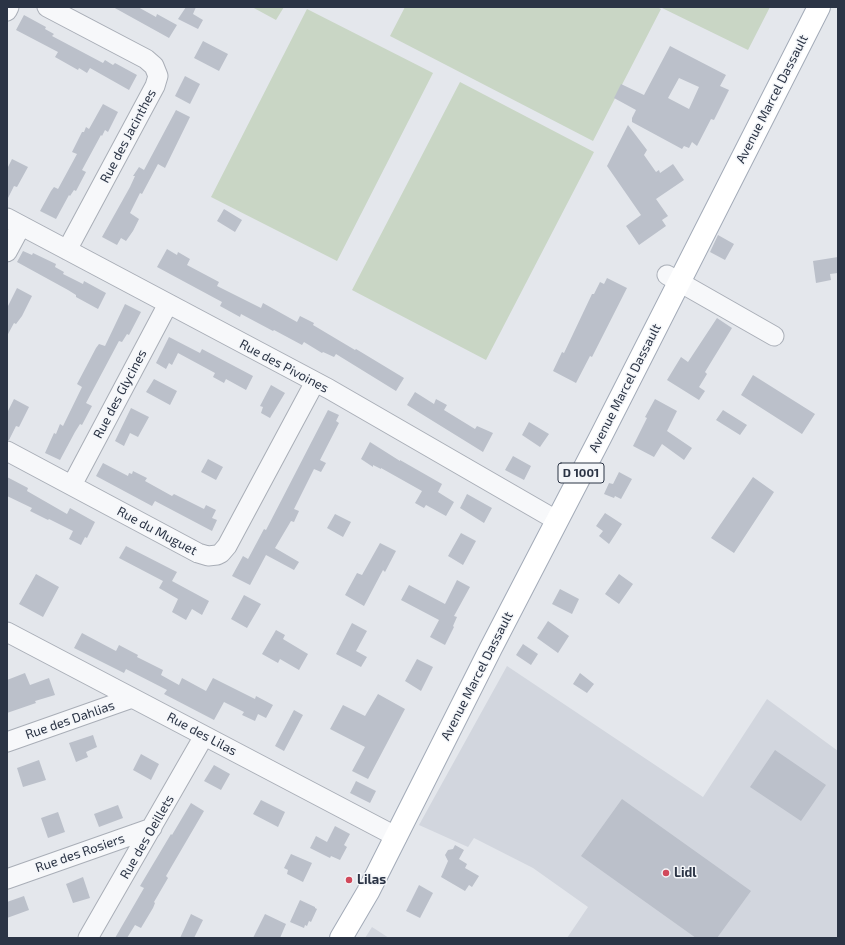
<!DOCTYPE html>
<html>
<head>
<meta charset="utf-8">
<style>
	body { margin:0 }
	#map { position:relative; width:845px; height:945px; overflow:hidden; background:#e4e7ec; font-family:"Exo 2",sans-serif }
	canvas { display:block }
	.frame { position:absolute; inset:0; border:8px solid #2b3445; pointer-events:none }
</style>
</head>
<body>
<div id="map">
<canvas width="845" height="945"></canvas>
<div class="frame"></div>
</div>
<script>
const g = document.querySelector('canvas').getContext('2d');
g.lineJoin = 'round';
function fill(path, color) { g.fillStyle = color; g.fill(path, 'evenodd'); }
const shape = rows => new Path2D(rows.map(r => 'M' + r).join(''));
function trace(path, color, width, dash) { g.strokeStyle = color; g.lineWidth = width; g.lineCap = dash ? 'butt' : 'round'; g.setLineDash(dash || []); g.stroke(path); }
function drawText(font, color, halo, rows, align = 'center') {
  g.font = font + ' "Exo 2",sans-serif'; g.lineWidth = 3; g.setLineDash([]); g.textBaseline = 'middle'; g.strokeStyle = halo; g.fillStyle = color; for (const [text, x, y, turn = 0] of rows) {
    g.save(); g.translate(x, y); g.rotate((+turn || 0) * Math.PI / 180); g.textAlign = isNaN(turn) ? turn : align; if (halo) g.strokeText(text, 0, 0); g.fillText(text, 0, 0); g.restore();
  }
}
const built = shape([
	[507,666,703,797,767,699,838,751,838,938,567,938,588,907,533,868,474,838,468,847,419,825],
	[372,927,389,938,365,938]
]);
const green = shape([
	[252,7,284,7,276,20],
	[405,7,657,7,661,9,593,141,390,36],
	[660,7,770,7,748,50],
	[307,9,433,73,337,261,211,197],
	[460,82,594,152,486,360,352,290]
]);
const building = shape([
	[113,7,138,7,156,17,157,14,177,25,169,38],
	[186,7,196,7,193,14,203,20,198,29,178,19],
	[24,15,46,27,45,29,54,34,52,36,103,63,105,60,113,65,115,63,137,75,129,90,90,68,87,73,79,68,78,70,55,57,58,52,16,30],
	[203,41,228,54,219,71,194,58],
	[670,46,726,75,720,86,729,90,714,120,711,119,697,146,692,142,689,148,684,146,682,149,632,122,632,118,636,110,614,98,621,84,644,95],
	[679,78,699,87,689,109,668,98],
	[185,76,200,84,190,104,175,96],
	[103,104,118,112,108,132,105,130,102,136,101,135,82,170,86,172,76,191,74,190,70,196,69,195,56,219,40,211,51,191,54,187,58,189,77,154,72,152,82,132,84,132,86,127,89,129],
	[176,110,190,117,165,168,158,164,142,194,140,193,130,213,139,219,133,231,126,241,121,238,117,245,102,237,130,187,135,176,133,176,139,167,144,170],
	[628,125,647,150,644,155,656,172,659,170,660,173,673,164,684,180,656,199,668,216,662,220,666,226,639,245,626,226,641,215,607,166],
	[12,159,28,167,17,187,14,186,7,200,7,169],
	[224,209,242,220,235,232,217,221],
	[718,235,734,244,725,260,710,252],
	[167,249,177,255,178,252,190,259,187,265,219,282,217,286,261,308,263,303,297,322,300,316,314,323,313,325,355,350,356,349,404,378,396,391,336,354,334,357,323,352,322,353,304,342,302,345,274,330,273,331,241,314,240,317,220,306,222,302,157,267],
	[23,251,32,255,33,253,56,264,55,267,64,272,63,274,83,284,84,281,106,293,98,309,76,297,76,295,68,290,17,262],
	[838,257,838,273,830,274,831,280,816,283,813,261],
	[607,278,627,288,592,357,590,356,576,383,553,371,562,352,564,353,592,294,594,294,600,282,604,284],
	[17,288,32,296,22,316,16,324,14,323,7,336,7,308],
	[125,304,141,312,129,335,127,334,122,342,119,341,86,403,92,406,82,425,80,424,75,432,60,460,45,453,54,433,56,434,60,424,63,426,82,387,77,384,96,348,99,344,105,346],
	[717,318,732,328,705,372,707,374,699,387,705,391,699,400,667,380,681,357,688,362],
	[169,337,200,353,202,349,253,376,246,390,226,379,224,383,213,377,215,373,178,353,172,365,169,363,166,369,156,363],
	[753,375,815,414,802,434,741,395],
	[154,379,177,391,170,405,146,392],
	[271,385,285,393,270,418,261,413,263,407,260,406],
	[415,392,434,404,436,399,447,405,444,410,475,429,477,426,493,433,483,452,407,405],
	[14,399,29,407,19,427,16,426,9,440,7,440,7,413],
	[655,399,677,411,667,431,692,448,684,460,662,444,654,457,633,446,647,418,645,417],
	[131,408,149,417,138,437,130,433,124,446,115,441],
	[328,410,339,415,336,421,339,423,320,460,326,463,321,472,314,469,294,509,299,511,294,522,291,521,275,548,299,562,294,570,266,555,250,585,232,576,243,556,248,559,264,529,266,530],
	[723,410,747,425,740,435,716,420],
	[529,422,549,434,540,447,522,435],
	[370,442,400,461,400,460,442,484,438,492,454,502,446,516,426,505,424,508,415,503,422,491,381,468,381,469,373,465,373,467,361,459],
	[513,456,531,466,524,480,505,470],
	[208,459,223,467,216,480,201,472],
	[103,463,128,476,129,473,132,474,133,471,147,478,145,481,172,496,174,494,204,509,206,505,216,510,212,518,217,520,212,531,155,501,152,506,96,476],
	[619,472,632,479,621,499,615,496,614,498,604,494,609,483,613,484],
	[7,477,28,488,27,491,67,514,70,508,95,522,87,538,85,537,81,545,69,539,73,531,49,519,48,520,30,511,32,508,7,496],
	[753,477,774,492,734,553,711,538],
	[467,494,492,508,484,523,460,508],
	[605,513,622,524,609,544,599,536,603,531,596,526],
	[335,514,351,522,343,537,327,528],
	[461,533,476,541,463,565,448,556],
	[380,543,396,551,385,572,383,570,364,606,345,595,357,573,362,575],
	[126,546,171,569,177,572,172,581,209,601,202,615,192,609,186,620,172,612,178,599,159,588,163,581,119,558],
	[36,574,59,587,43,617,19,604],
	[619,574,633,584,619,604,605,594],
	[457,580,470,587,454,616,457,617,453,626,454,627,445,645,430,637,439,620,401,600,409,585,445,604],
	[560,589,579,599,572,614,552,604],
	[244,595,261,604,247,628,231,619],
	[548,621,569,636,558,653,537,638],
	[352,623,367,631,356,651,367,657,361,667,336,654],
	[276,630,285,635,283,639,308,654,299,670,280,659,278,663,262,654],
	[82,633,114,650,116,651,119,645,138,655,137,657,163,670,161,675,179,685,182,678,206,691,213,678,255,699,256,696,273,705,266,718,258,714,255,721,242,715,244,712,224,702,214,720,164,694,167,690,126,669,124,673,74,648],
	[523,644,538,654,531,665,516,655],
	[417,659,433,667,421,691,405,681],
	[25,673,30,685,49,678,55,695,35,701,36,703,7,713,7,680],
	[580,673,594,684,587,693,573,684],
	[378,694,405,709,368,779,352,771,365,747,330,729,343,705,365,716],
	[294,710,303,715,284,751,275,746],
	[93,735,97,747,86,752,88,757,76,762,69,743],
	[775,750,826,785,801,821,750,787],
	[141,754,159,764,151,780,133,770],
	[39,760,46,780,23,787,17,768],
	[214,765,230,774,221,790,204,781],
	[356,781,376,791,370,803,350,793],
	[622,799,751,891,717,938,696,938,581,856],
	[261,800,285,812,278,827,253,814],
	[191,803,204,811,166,876,168,878,154,902,155,903,153,908,141,928,135,925,127,938,115,938,144,888,140,886,171,834,172,835],
	[118,805,123,818,99,827,94,814],
	[58,812,65,832,48,838,41,818],
	[335,826,350,834,344,845,347,847,340,860,331,856,330,858,310,848,316,836,327,842],
	[455,845,464,850,459,859,467,864,465,868,479,876,472,887,469,885,465,891,441,877,448,861,445,855,448,850,453,849],
	[291,854,312,863,303,882,287,874,288,870,284,868],
	[83,877,90,898,73,903,66,884],
	[419,885,433,893,420,918,406,911],
	[24,896,29,910,7,918,7,902],
	[300,900,315,907,315,908,317,909,311,922,309,921,307,926,305,925,304,928,290,922],
	[191,914,203,920,194,938,180,938],
	[265,914,286,924,280,938,253,938]
]);
const minor = shape([
	[47,7,146,59,154,66,158,76,155,86,67,250],
	[7,11,9,7],
	[7,218,329,389,556,520],
	[7,252,21,226],
	[667,275,774,336],
	[7,451,198,553,208,556,217,555,221,553,227,546,315,382],
	[72,485,168,304],
	[7,632,397,837],
	[7,742,132,698],
	[7,879,152,828],
	[88,938,204,736]
]);
const major = shape([
	[341,938,368,892,491,648,600,438,819,7]
]);
const markers = [
	[666,873,4,"#d1495b"],
	[349,880,4,"#d1495b"]
];
const shields = [
	[581,473,46]
];
const shieldNames = [
	["D 1001",581,473]
];
const streetNames = [
	["Avenue Marcel Dassault",772,99,-63],
	["Rue des Jacinthes",128,136,-62],
	["Rue des Pivoines",284,366,28],
	["Avenue Marcel Dassault",625,388,-63],
	["Rue des Glycines",120,394,-62],
	["Rue du Muguet",157,531,28],
	["Avenue Marcel Dassault",477,676,-63],
	["Rue des Dahlias",70,720,-19],
	["Rue des Lilas",202,734,28],
	["Rue des Oeillets",147,837,-60],
	["Rue des Rosiers",80,853,-19]
];
const poiNames = [
	["Lidl",674,873],
	["Lilas",357,880]
];
fill(built, '#d2d6de');
fill(green, '#c9d6c5');
fill(building, '#bbc0ca');
trace(minor, '#a9aeb7', 21);
trace(major, '#a3abb8', 24);
trace(minor, '#f7f8fa', 19);
trace(major, '#fff', 22);
for (const [x, y, r, color] of markers) { const dot = new Path2D(); dot.arc(x, y, r, 0, 2 * Math.PI); g.fillStyle = color; g.fill(dot); trace(dot, '#f4f6f9', 1.5); }
for (const [x, y, w] of shields) { const box = new Path2D(); box.roundRect(x - w / 2, y - 10, w, 20, 3); g.fillStyle = '#f4f6f9'; g.fill(box); trace(box, '#2b3445', 1); }
drawText('bold 12px', '#2b3445', null, shieldNames);
drawText('13px', '#2b3445', '#f4f6f9', streetNames);
drawText('bold 13px', '#2b3445', '#f4f6f9', poiNames, 'left');
</script>
</body>
</html>
